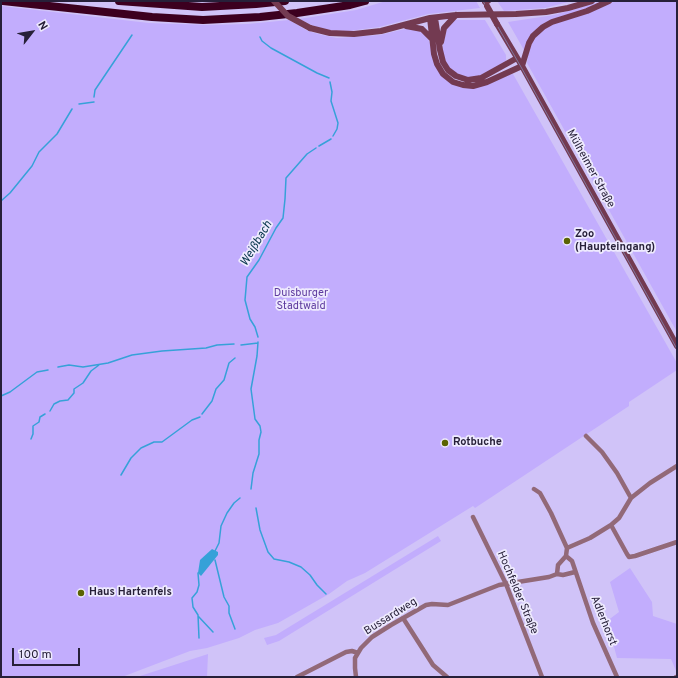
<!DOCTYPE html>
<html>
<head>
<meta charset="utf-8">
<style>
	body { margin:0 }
	#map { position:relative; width:678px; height:678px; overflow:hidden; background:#d0c3f8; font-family:Overpass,sans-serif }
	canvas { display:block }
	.frame { position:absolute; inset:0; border:2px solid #272039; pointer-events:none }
	.north { position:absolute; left:12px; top:12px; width:40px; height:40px; -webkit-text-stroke:3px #eeeafe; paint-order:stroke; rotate:59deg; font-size:11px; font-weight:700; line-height:16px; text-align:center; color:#272039 }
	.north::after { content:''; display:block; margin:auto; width:14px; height:18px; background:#272039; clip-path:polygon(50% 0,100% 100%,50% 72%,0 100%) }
	.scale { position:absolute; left:12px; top:648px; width:68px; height:18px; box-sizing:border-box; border:2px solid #272039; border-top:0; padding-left:5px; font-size:12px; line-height:14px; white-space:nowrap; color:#272039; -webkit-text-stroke:3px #eeeafe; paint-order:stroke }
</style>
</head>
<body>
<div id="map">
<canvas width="678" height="678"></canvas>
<div class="frame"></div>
<div class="north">N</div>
<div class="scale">100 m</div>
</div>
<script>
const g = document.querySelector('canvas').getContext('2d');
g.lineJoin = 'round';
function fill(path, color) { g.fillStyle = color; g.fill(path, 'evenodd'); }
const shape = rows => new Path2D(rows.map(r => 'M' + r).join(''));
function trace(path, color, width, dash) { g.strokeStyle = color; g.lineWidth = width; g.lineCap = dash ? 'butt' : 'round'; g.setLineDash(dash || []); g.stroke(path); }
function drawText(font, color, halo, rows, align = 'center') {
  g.font = font + ' Overpass,sans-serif'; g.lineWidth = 3.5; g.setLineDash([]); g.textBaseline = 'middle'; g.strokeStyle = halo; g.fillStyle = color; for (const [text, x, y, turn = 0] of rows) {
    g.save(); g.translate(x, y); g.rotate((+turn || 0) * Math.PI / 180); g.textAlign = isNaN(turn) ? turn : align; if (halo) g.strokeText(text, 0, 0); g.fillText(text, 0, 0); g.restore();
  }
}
const green = shape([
	[386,1,476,1,480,8,428,14,379,27,349,31,330,30,318,28,299,19,356,10],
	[497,1,572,1,545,8,504,11],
	[603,1,677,1,677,332,527,63,528,57,508,22,554,15],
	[1,6,149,23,207,25,247,24,289,20,308,31,322,35,337,38,380,35,409,28,420,31,427,37,431,45,435,65,463,87,513,74,677,363,677,370,629,402,629,406,475,508,473,506,365,573,347,581,329,594,278,623,255,630,239,638,207,648,190,651,122,677,1,677],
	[212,549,218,555,201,575,209,553],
	[454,20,485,20,506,55,506,61,484,75,473,77,465,77,453,72,447,65,442,50,447,28],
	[438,536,441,541,279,641,267,645,264,638,276,635],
	[630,568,652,602,653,616,677,624,677,673,671,659,617,658,607,621,619,612,610,582],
	[208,654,207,677,137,677]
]);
const water = shape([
	[212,549,218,552,218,555,201,576,198,573,200,560]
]);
const stream = shape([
	[260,37,262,41,271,48,317,73,329,78],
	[330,82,332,92,331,101,338,123,337,129,333,136],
	[94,97,95,90,132,35],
	[79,104,94,102],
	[319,146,331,139],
	[1,201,10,193,32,166,39,152,57,134,72,109],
	[258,337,255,327,250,319,245,300,247,277,259,260,276,228,283,218,285,199,286,178,307,154,316,148],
	[241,345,258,343],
	[58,367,69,365,83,367,108,363,132,355,162,351,206,348,217,345,234,344],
	[1,396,10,392,37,372,48,370],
	[50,411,54,404,60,401,68,400,74,393,74,389,83,383,91,371,99,365],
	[202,414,212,401,216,389,224,380,229,363,235,358],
	[31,439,33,434,33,426,39,422,40,417,45,414],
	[121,475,131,458,141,448,154,442,162,442,192,420,200,417],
	[251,489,253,473,259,454,259,440,261,432,260,426,255,419,251,389,257,356,258,342],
	[256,508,260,530,268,552,274,559,289,562,301,567,310,575,317,585,326,594],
	[215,551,219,543,221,526,227,513,234,503,240,498],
	[215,560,224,597,229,606,229,613,235,629],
	[198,573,199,585,197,592,192,598,193,607,198,615,199,638],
	[198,616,213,632]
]);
const street = shape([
	[586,436,602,452,617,473,631,498],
	[534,489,540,493,551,513,567,548],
	[473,517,506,584,542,677],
	[611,525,627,554,629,557,635,556,677,542],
	[566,556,572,561,593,623,617,677],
	[557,574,563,575,575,572],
	[403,618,433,665,447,677],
	[297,677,346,652,352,651,358,653],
	[356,677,355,668,355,658,361,648,372,637,391,625,426,605,432,604,448,605,499,585,549,577,557,574,558,565,566,556,567,548,590,538,611,525,619,518,631,498,650,483,677,466],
	[676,677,677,677]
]);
const secondary = shape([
	[485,2,488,1],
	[430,18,434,54,437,64,443,74,453,82,463,85,473,86,487,82,522,66,529,43,533,36,543,27,552,22,587,11,609,1],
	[435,18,440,50,443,62,448,70,456,76,468,80,481,78,517,58],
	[497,24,522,66,677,346],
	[406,26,422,29,432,39],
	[310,28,330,33,354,34,381,31,430,18,456,15,516,14,546,12,568,8,592,1],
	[441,42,444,28,456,15]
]);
const highway = shape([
	[3,1,152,17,203,20,260,17,297,13,350,5,365,1],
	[119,1,202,7,256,4,285,1]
]);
const tram = shape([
	[483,1,521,67,677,349]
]);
const secondaryBridge = shape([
	[274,1,288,16,310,28],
	[487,6,497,24]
]);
const markers = [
	[567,241,4,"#5b6302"],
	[445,443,4,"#5b6302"],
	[81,593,4,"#5b6302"]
];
const streetNames = [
	["Mülheimer Straße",590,169,61],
	["Hochfelder Straße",517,593,67],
	["Bussardweg",391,617,-32],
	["Adlerhorst",603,621,68]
];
const poiNames = [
	["Zoo",575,235],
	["(Haupteingang)",575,248],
	["Rotbuche",453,443],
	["Haus Hartenfels",89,593]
];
const parkNames = [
	["Duisburger",301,294],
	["Stadtwald",301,307]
];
const waterNames = [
	["Weißbach",257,244,-59]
];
fill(green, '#c2adfd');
fill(water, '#36a1d8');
trace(stream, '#36a1d8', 1.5);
trace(street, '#926978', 4.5);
trace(secondary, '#733a51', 6);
trace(highway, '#3c001f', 8);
trace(tram, '#81769e', 1);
trace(secondaryBridge, '#733a51', 6);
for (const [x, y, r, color] of markers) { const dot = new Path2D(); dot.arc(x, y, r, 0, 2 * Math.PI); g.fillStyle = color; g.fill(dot); trace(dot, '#eeeafe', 1.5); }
drawText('11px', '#272039', '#eeeafe', streetNames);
drawText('bold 11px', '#272039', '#eeeafe', poiNames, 'left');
drawText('11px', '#5e3b9f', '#eeeafe', parkNames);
drawText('italic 12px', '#05344a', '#eeeafe', waterNames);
</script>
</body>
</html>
